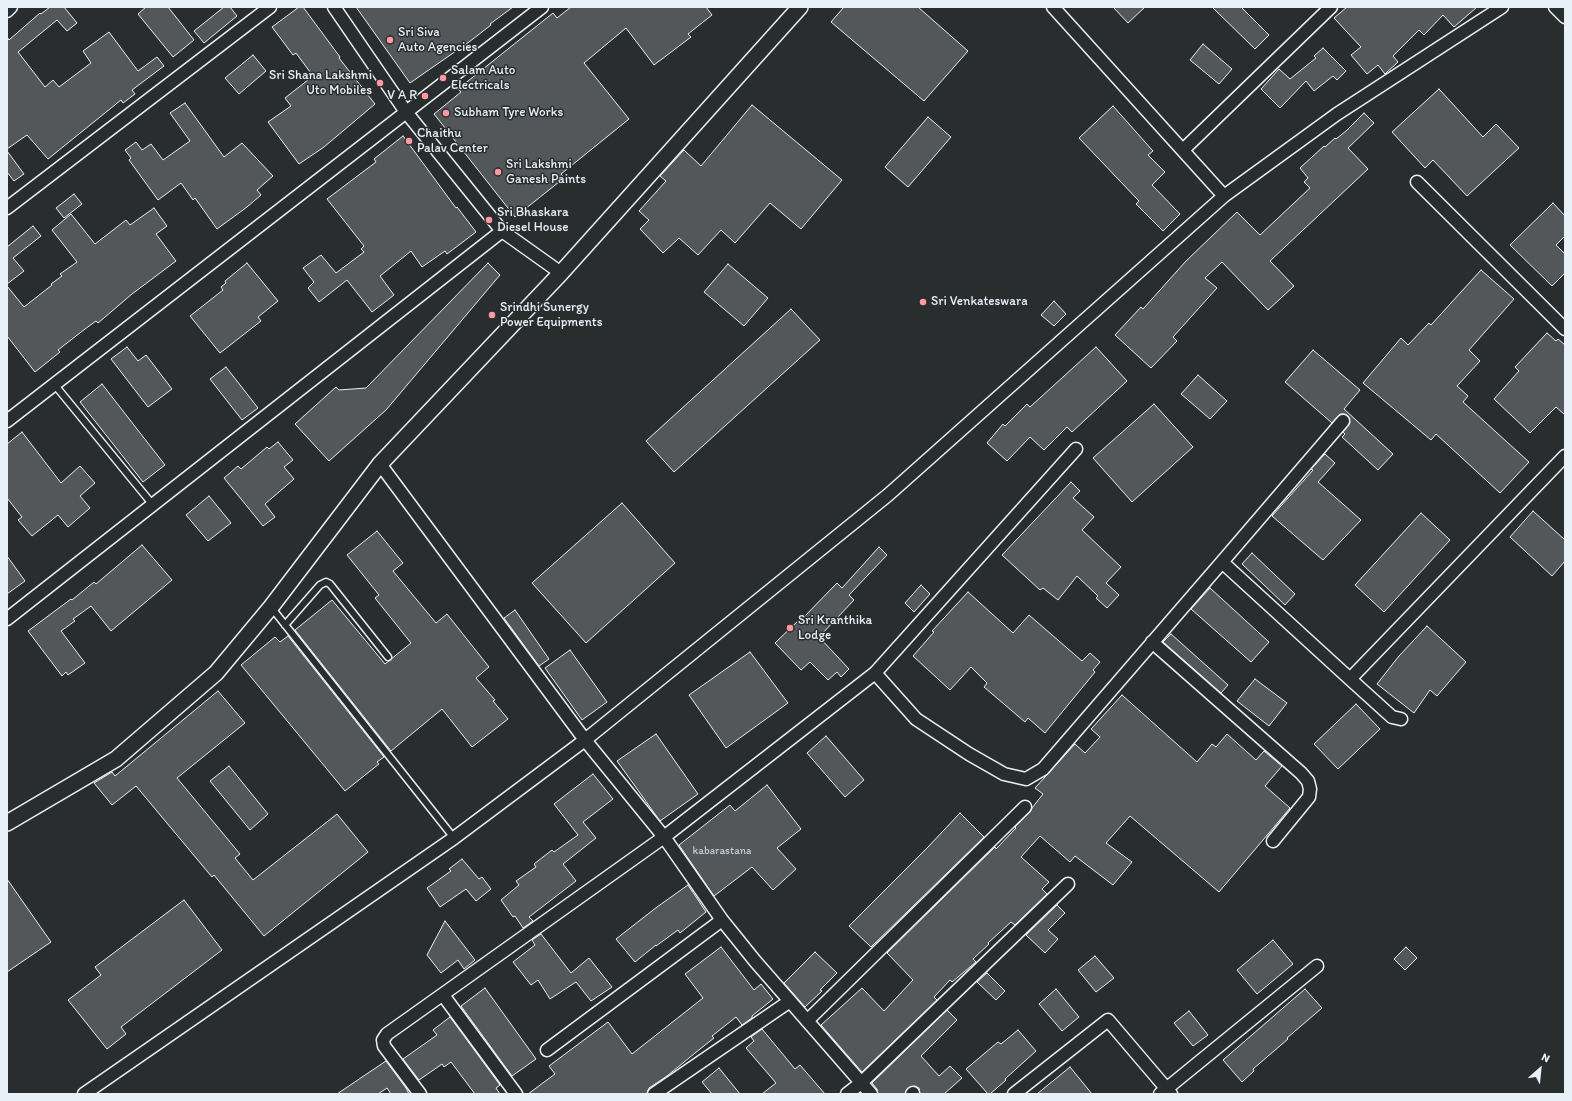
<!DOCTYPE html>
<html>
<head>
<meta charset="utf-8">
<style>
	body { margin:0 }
	#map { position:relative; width:1572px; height:1101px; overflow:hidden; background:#2a2d2e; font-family:Itim,sans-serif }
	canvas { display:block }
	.frame { position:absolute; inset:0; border:8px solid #e8f1f8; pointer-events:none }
	.north { position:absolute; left:1520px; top:1049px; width:40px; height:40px; -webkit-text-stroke:3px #2a2d2e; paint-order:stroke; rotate:27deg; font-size:11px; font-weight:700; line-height:16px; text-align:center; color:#e8f1f8 }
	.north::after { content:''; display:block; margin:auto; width:14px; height:18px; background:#e8f1f8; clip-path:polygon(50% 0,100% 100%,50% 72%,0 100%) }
</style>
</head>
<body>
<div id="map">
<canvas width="1572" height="1101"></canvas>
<div class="frame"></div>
<div class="north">N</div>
</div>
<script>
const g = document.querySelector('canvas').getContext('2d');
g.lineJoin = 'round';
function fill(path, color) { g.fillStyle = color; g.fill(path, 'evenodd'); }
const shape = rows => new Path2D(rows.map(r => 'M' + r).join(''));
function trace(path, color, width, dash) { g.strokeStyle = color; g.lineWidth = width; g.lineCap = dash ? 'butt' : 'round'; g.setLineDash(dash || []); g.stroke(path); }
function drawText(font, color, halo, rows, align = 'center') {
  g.font = font + ' Itim,sans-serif'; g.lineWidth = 3; g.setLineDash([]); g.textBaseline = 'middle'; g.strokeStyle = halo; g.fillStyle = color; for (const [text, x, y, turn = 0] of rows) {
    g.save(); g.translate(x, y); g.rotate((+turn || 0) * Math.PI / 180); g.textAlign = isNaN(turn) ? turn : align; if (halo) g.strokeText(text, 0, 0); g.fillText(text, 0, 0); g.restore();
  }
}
const building = shape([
	[50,7,64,7,77,23,67,31,57,20,18,52,45,87,53,80,59,87,91,63,83,51,109,32,138,71,157,57,164,66,132,90,135,94,123,103,121,100,48,159,27,135,7,149,7,37,9,40,40,13,41,14,50,7],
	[146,7,168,7,194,40,173,57,138,14,146,7],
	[224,7,230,7,237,16,204,43,194,31,224,7],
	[299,7,303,7,340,57,339,58,375,104,324,147,299,164,268,122,291,106,285,98,313,76,296,53,293,55,272,27,299,7],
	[356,7,513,7,490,24,491,25,469,42,410,83,356,7],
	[571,7,706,7,712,15,688,34,691,37,654,65,626,28,584,63,629,119,561,174,564,178,515,217,434,114,461,92,458,89,553,13,557,18,571,7],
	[844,7,918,7,968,51,924,101,831,22,844,7],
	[1113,7,1145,7,1128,23,1113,7],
	[1212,7,1241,7,1269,35,1255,49,1212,7],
	[1347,7,1477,7,1454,27,1443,15,1424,35,1419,30,1393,56,1398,62,1385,74,1378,65,1367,74,1351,55,1361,47,1334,18,1347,7],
	[1203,44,1232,69,1219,84,1190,60,1203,44],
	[1323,48,1346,71,1337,80,1333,76,1314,91,1306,81,1280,108,1261,89,1279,69,1290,79,1316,58,1314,56,1323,48],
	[253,55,266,71,239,94,225,78,253,55],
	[1439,89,1483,137,1496,124,1519,148,1467,196,1433,160,1425,168,1392,132,1439,89],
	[185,103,224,157,242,143,273,176,257,190,261,195,247,207,217,229,195,198,193,200,181,183,158,200,129,160,131,158,125,150,136,142,142,150,151,144,163,160,190,141,170,113,185,103],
	[752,105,842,180,801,229,770,203,735,243,721,230,698,255,679,238,663,253,640,229,649,220,639,211,666,181,660,176,684,150,701,166,752,105],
	[1113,106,1153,151,1148,155,1165,172,1152,185,1180,214,1163,231,1136,204,1139,201,1079,138,1113,106],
	[1364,113,1374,123,1348,148,1368,169,1270,261,1294,286,1268,310,1222,262,1205,278,1217,288,1173,337,1177,341,1151,368,1115,335,1141,307,1143,309,1186,261,1237,212,1260,235,1310,188,1304,182,1308,178,1300,168,1324,146,1325,147,1335,138,1336,139,1346,131,1364,113],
	[928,117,951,137,908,187,885,167,928,117],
	[403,136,456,208,457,207,476,232,447,254,445,251,422,267,411,251,380,276,394,295,372,312,347,280,319,302,308,288,314,282,303,268,321,255,336,273,364,252,361,249,364,246,327,199,376,162,374,159,403,136],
	[7,151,24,174,14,181,7,172,7,151],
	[74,194,82,204,64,218,56,208,74,194],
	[1553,203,1565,216,1565,236,1556,245,1565,254,1565,273,1552,286,1510,245,1553,203],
	[154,208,167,226,156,234,176,261,132,294,98,323,96,321,85,329,58,350,60,352,35,372,7,336,7,286,24,307,52,285,51,284,62,276,60,274,77,262,52,230,71,214,95,244,126,220,130,225,154,208],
	[33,226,41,236,13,258,24,271,7,284,7,247,33,226],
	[247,263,278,301,258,317,261,321,220,353,190,316,223,290,221,287,226,283,225,281,247,263],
	[488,263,500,275,386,410,329,461,295,424,336,387,339,390,366,388,488,263],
	[728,264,768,298,744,326,704,292,728,264],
	[1481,270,1514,299,1469,350,1480,361,1457,386,1468,396,1463,402,1529,462,1500,493,1436,434,1431,440,1363,383,1401,338,1408,345,1429,323,1431,325,1481,270],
	[1054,301,1066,314,1054,326,1041,315,1054,301],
	[791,309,820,340,674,472,646,441,791,309],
	[1547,333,1556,341,1558,339,1565,345,1565,415,1556,407,1530,433,1494,399,1519,371,1515,367,1547,333],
	[127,347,138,361,146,355,172,389,148,407,111,359,127,347],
	[1096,347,1127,381,1072,432,1067,427,1044,450,1030,437,1007,461,987,443,1003,424,1005,426,1027,404,1030,407,1096,347],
	[1313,350,1360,390,1344,409,1393,454,1378,470,1342,437,1345,434,1343,432,1350,423,1348,416,1345,414,1340,414,1332,423,1285,382,1313,350],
	[226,367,258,408,242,420,210,379,226,367],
	[1198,375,1227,401,1210,419,1181,394,1198,375],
	[102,384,165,465,143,482,80,402,102,384],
	[1154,404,1193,447,1132,502,1093,458,1154,404],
	[22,432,61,483,80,466,95,483,80,496,90,508,68,527,58,515,32,536,18,520,22,517,7,498,7,444,22,432],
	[278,442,293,460,284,467,294,479,265,504,275,517,263,526,224,478,238,466,241,469,267,447,269,449,278,442],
	[1325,454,1335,463,1318,482,1361,520,1323,560,1272,516,1313,470,1311,469,1325,454],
	[1071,482,1080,491,1073,498,1094,517,1082,530,1121,567,1106,583,1119,595,1107,608,1096,598,1098,596,1077,576,1058,600,1043,588,1040,590,1002,555,1071,482],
	[209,496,231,523,208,541,186,515,209,496],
	[622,503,675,563,586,643,532,583,622,503],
	[1533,511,1565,540,1565,561,1552,576,1510,537,1533,511],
	[1421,513,1450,540,1384,612,1355,585,1421,513],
	[377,531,403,563,393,571,436,623,447,614,489,667,476,678,495,700,493,701,508,719,472,747,442,709,391,751,295,630,332,600,385,664,411,643,375,598,379,595,347,555,377,531],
	[142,545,172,580,111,631,91,606,73,619,75,621,61,631,85,663,68,675,66,672,62,676,28,631,71,599,72,600,94,582,96,584,142,545],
	[879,547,887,555,849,595,854,600,819,637,849,669,841,677,837,672,828,680,810,662,801,670,775,643,801,618,802,619,837,583,842,588,879,547],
	[1252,553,1295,594,1285,605,1242,564,1252,553],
	[7,556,25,581,7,594,7,556],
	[921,585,930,594,914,612,905,603,921,585],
	[1210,588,1269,642,1251,662,1191,609,1210,588],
	[968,592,1013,633,1029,615,1082,661,1090,653,1100,662,1093,670,1095,672,1045,733,1028,718,1025,722,984,687,987,683,971,667,950,690,913,656,934,632,932,631,968,592],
	[515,610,549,659,539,666,504,618,515,610],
	[1427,626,1466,662,1437,696,1430,690,1414,713,1377,684,1399,656,1427,626],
	[1171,634,1228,685,1221,693,1163,642,1171,634],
	[288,636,384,757,377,762,379,764,345,791,241,665,275,637,280,642,288,636],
	[570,650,607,702,582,720,545,668,570,650],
	[750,652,788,703,726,748,689,695,750,652],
	[1255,679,1287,703,1269,726,1237,701,1255,679],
	[218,691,245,723,177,778,240,854,235,858,253,880,337,814,368,852,264,936,214,875,212,877,136,786,112,805,94,783,112,772,115,776,218,691],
	[1122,695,1197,762,1212,744,1216,747,1227,734,1256,760,1264,751,1282,766,1265,786,1290,808,1219,892,1130,816,1106,843,1132,862,1113,885,1075,856,1070,862,1040,836,1021,857,1049,882,1042,889,1047,894,1015,925,1011,922,988,943,989,944,973,959,976,962,952,982,950,980,934,997,937,1000,862,1072,821,1025,862,988,884,1011,913,980,887,953,995,847,996,849,1016,828,1015,827,1030,812,1032,808,1043,794,1035,788,1075,744,1085,753,1100,737,1091,729,1122,695],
	[1356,704,1380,729,1338,769,1314,744,1356,704],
	[656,734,698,794,660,821,617,761,656,734],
	[826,736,864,780,845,797,807,753,826,736],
	[229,766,268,814,250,830,210,781,229,766],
	[593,774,613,799,583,822,596,838,563,864,576,881,529,917,533,921,523,928,515,916,513,917,501,900,519,885,516,881,536,867,534,864,552,850,554,852,578,835,554,804,593,774],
	[767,785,801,829,777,848,796,869,773,890,752,867,714,896,679,845,730,805,735,811,767,785],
	[960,813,984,837,871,947,849,926,928,847,960,813],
	[462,859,479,879,482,877,491,889,476,901,466,889,440,907,427,888,451,871,449,869,462,859],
	[7,879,51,942,7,972,7,879],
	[688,885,706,912,680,933,678,930,656,946,656,945,635,962,616,939,657,907,688,885],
	[184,900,222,950,121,1027,126,1034,107,1049,68,1000,101,975,95,967,184,900],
	[1057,905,1065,913,1048,930,1058,939,1045,953,1026,935,1057,905],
	[445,921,475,960,464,969,458,960,441,973,427,955,445,921],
	[541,934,571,973,589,958,612,987,591,1001,576,982,550,999,538,980,531,985,513,962,535,945,532,940,541,934],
	[1273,940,1293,964,1257,994,1237,970,1273,940],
	[721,947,754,990,761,984,773,999,752,1016,752,1018,742,1025,736,1017,712,1036,714,1038,700,1049,667,1076,649,1088,647,1094,528,1094,555,1074,549,1066,608,1022,632,1054,703,998,685,974,721,947],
	[1406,947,1417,958,1405,970,1394,959,1406,947],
	[815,952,837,973,820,990,822,991,805,1007,784,983,815,952],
	[1095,956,1114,978,1096,992,1078,970,1095,956],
	[987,973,1005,991,996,1000,977,982,987,973],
	[485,988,536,1059,512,1076,461,1006,485,988],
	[1056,989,1079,1017,1062,1031,1039,1004,1056,989],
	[1305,989,1322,1008,1287,1038,1288,1039,1253,1069,1254,1071,1242,1082,1223,1060,1305,989],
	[947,1010,957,1020,921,1056,939,1076,950,1066,962,1078,944,1094,920,1094,919,1088,915,1086,908,1088,905,1094,878,1094,877,1089,872,1083,947,1010],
	[1189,1011,1208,1035,1193,1046,1174,1023,1189,1011],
	[450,1017,500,1085,496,1088,500,1094,475,1094,451,1062,444,1067,442,1064,419,1080,403,1059,437,1035,433,1030,450,1017],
	[762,1029,795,1069,800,1065,825,1094,762,1094,776,1083,746,1048,754,1041,751,1037,762,1029],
	[1018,1030,1036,1051,1005,1079,1006,1080,990,1094,988,1094,966,1069,998,1042,1001,1044,1018,1030],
	[386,1061,406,1088,409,1094,391,1094,387,1088,378,1094,337,1094,386,1061],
	[1070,1067,1092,1094,1037,1094,1070,1067],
	[719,1068,740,1094,712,1094,702,1082,719,1068]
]);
const service = shape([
	[54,384,153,505],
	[271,607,454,838],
	[285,625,320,585,326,582,330,584,388,657]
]);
const minor = shape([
	[334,7,406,112,502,231,561,273],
	[1053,7,1224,196],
	[1555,7,1565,17],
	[7,11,11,7],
	[1183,150,1331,7],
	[1417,182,1565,329],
	[7,208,270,7],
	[7,421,542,7],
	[380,464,585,740,664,837,722,920,755,961,871,1094],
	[1222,562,1343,421],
	[7,619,502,231],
	[1152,642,1301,773,1308,781,1310,789,1309,797,1273,841],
	[875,673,916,719,969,754,1004,774,1026,779,1043,769,1222,562,1350,679,1565,456],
	[1350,679,1392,717,1401,719],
	[443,995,516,1094],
	[807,1021,1025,807],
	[547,1050,722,920],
	[84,1094,454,838,585,740,888,495,1224,196,1337,114,1502,7],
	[420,1094,384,1046,383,1040,387,1034,664,837,875,673,1076,449],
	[654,1094,790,1001],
	[847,1094,861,1083,1068,884],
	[912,1094,913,1093],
	[1014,1094,1108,1020,1171,1094],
	[1160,1094,1317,966]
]);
const tertiary = shape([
	[7,823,116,759,216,673,271,607,380,464,561,273,800,7]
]);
const markers = [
	[390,40,4,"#ff9aa2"],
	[443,78,4,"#ff9aa2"],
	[380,83,4,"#ff9aa2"],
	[425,96,4,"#ff9aa2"],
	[446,113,4,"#ff9aa2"],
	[409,141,4,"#ff9aa2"],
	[498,172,4,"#ff9aa2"],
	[489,220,4,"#ff9aa2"],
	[923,302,4,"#ff9aa2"],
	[492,315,4,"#ff9aa2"],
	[790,628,4,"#ff9aa2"]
];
const numberNames = [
	["kabarastana",722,851]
];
const poiNames = [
	["Sri Siva",398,33],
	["Auto Agencies",398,48],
	["Salam Auto",451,71],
	["Electricals",451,86],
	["Sri Shana Lakshmi",372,76,"right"],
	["Uto Mobiles",372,91,"right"],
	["V A R",417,96,"right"],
	["Subham Tyre Works",454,113],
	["Chaithu",417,134],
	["Palav Center",417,149],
	["Sri Lakshmi",506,165],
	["Ganesh Paints",506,180],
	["Sri Bhaskara",497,213],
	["Diesel House",497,228],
	["Sri Venkateswara",931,302],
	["Srindhi Sunergy",500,308],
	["Power Equipments",500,323],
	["Sri Kranthika",798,621],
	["Lodge",798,636]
];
fill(building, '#535759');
trace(building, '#e8f1f8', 1);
trace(service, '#e8f1f8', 9);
trace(minor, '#e8f1f8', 15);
trace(tertiary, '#e8f1f8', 18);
trace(service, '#2a2d2e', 6);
trace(minor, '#2a2d2e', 12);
trace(tertiary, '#2a2d2e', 15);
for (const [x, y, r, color] of markers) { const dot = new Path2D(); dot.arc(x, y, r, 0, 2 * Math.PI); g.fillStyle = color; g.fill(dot); trace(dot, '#2a2d2e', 1.5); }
drawText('11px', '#c3cad0', null, numberNames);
drawText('13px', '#e8f1f8', '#2a2d2e', poiNames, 'left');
</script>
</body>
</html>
